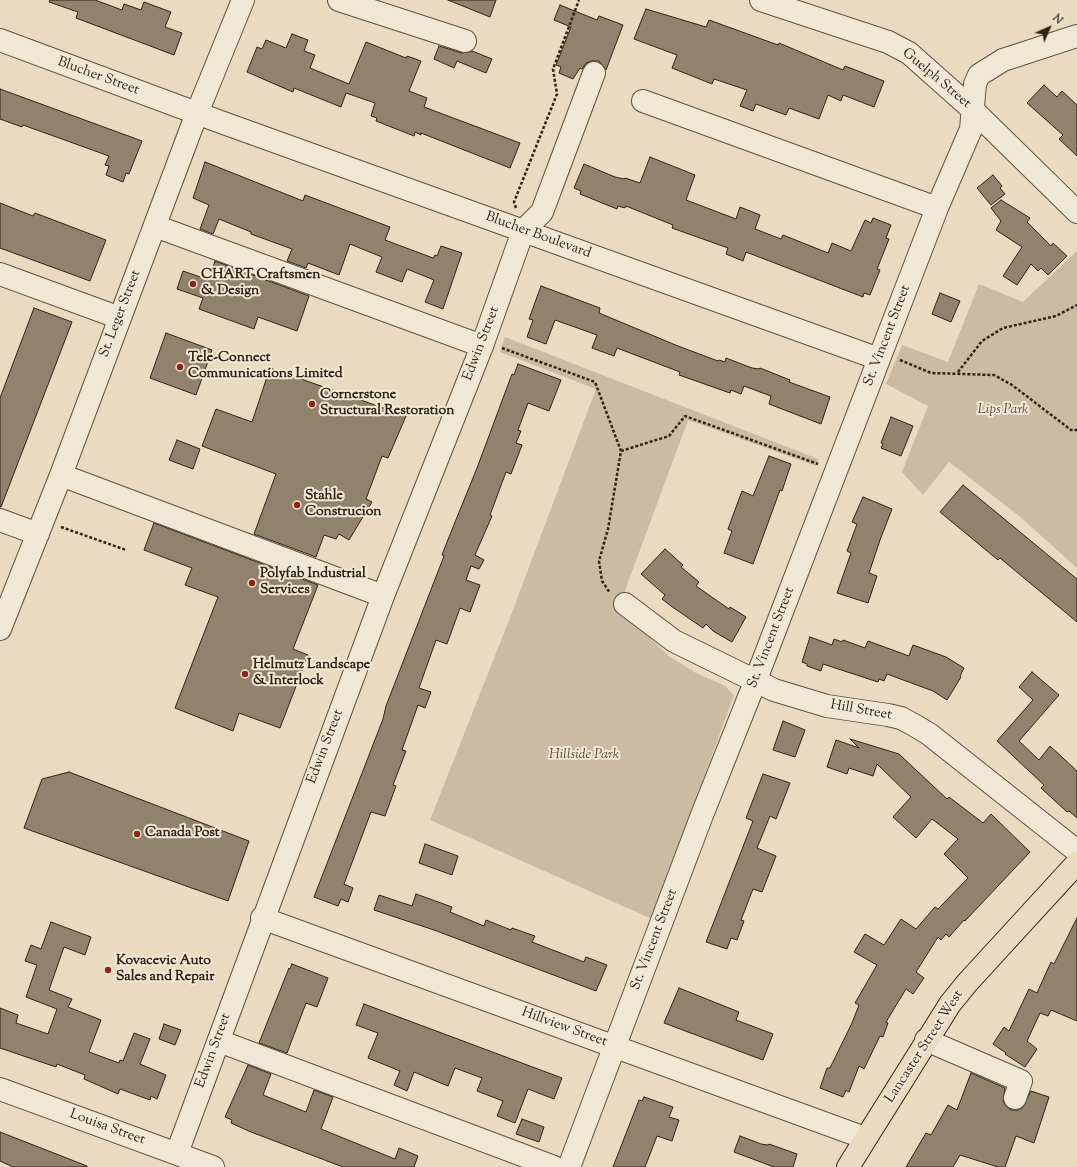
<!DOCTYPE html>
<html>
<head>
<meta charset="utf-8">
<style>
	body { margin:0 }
	#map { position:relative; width:1077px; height:1167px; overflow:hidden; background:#eadac0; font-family:"Sorts Mill Goudy",serif }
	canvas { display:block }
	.north { position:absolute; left:1029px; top:8px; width:40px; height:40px; -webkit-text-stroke:3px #f1e7d6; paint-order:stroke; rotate:45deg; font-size:11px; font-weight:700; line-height:16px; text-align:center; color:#312314 }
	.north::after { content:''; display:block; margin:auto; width:14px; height:18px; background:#312314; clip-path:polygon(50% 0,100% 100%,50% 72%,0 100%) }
</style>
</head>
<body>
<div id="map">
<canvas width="1077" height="1167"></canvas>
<div class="north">N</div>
</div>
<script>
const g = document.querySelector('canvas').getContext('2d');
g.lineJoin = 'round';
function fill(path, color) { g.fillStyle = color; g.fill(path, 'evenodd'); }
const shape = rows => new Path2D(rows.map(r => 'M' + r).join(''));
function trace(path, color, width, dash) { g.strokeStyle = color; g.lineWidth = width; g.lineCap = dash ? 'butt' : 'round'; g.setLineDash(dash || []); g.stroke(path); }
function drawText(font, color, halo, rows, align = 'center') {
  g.font = font + ' "Sorts Mill Goudy",serif'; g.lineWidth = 4; g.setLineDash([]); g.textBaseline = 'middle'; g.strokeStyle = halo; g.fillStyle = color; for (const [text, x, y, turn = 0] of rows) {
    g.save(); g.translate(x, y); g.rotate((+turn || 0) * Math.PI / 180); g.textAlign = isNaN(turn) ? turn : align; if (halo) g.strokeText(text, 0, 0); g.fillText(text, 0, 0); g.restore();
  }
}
const green = shape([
	[1077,251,1077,568,1018,515,949,462,923,495,902,472,928,406,886,384,902,345,948,362,979,284,1023,302],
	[505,337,818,459,816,466,688,420,627,585,619,609,669,656,694,672,725,686,734,695,652,919,430,820,508,623,596,389,500,352]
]);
const building = shape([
	[50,0,95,0,122,10,124,4,141,10,144,2,171,12,165,27,182,33,174,55,76,18,78,12,49,2,50,0],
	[448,0,496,0,490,17,448,0],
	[560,5,597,20,599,16,623,25,606,70,599,61,592,61,586,63,582,69,580,68,573,79,559,73,561,67,556,65,571,27,554,20,560,5],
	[646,9,706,27,709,20,778,45,779,43,843,70,845,66,884,81,874,107,843,95,841,101,828,95,819,119,789,108,786,115,756,104,753,111,740,106,747,90,714,79,712,84,672,68,677,55,634,39,646,9],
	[292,34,308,40,304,51,315,55,310,68,349,84,366,42,406,58,407,56,421,61,409,91,427,98,424,107,520,143,510,168,421,133,421,135,415,132,414,136,376,121,377,118,371,116,375,103,346,93,341,107,294,88,293,92,247,72,257,47,262,49,266,40,286,48,292,34],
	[439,46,462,53,472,51,492,59,486,73,457,61,454,68,434,59,439,46],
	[1044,85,1057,97,1062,91,1077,105,1077,156,1059,139,1063,135,1027,103,1044,85],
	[0,89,142,141,129,174,126,173,123,182,106,175,109,166,105,165,109,156,23,125,22,127,0,119,0,89],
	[650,157,695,175,686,200,736,219,740,207,760,215,755,229,781,239,783,235,828,253,832,243,851,251,865,220,871,223,873,218,891,225,886,238,889,239,877,269,880,270,870,295,864,293,863,297,746,252,743,261,726,254,728,248,672,228,673,225,626,206,625,208,618,206,617,209,580,194,581,191,574,188,584,164,615,177,624,179,625,178,640,183,650,157],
	[205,162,303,201,305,195,390,227,385,240,433,258,435,255,437,256,441,246,462,253,443,309,425,302,434,280,407,269,402,282,376,272,382,257,350,244,339,275,308,263,306,268,287,261,292,249,251,234,251,232,219,219,213,234,200,229,209,205,193,198,205,162],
	[993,175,1002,186,1000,188,1005,194,991,205,977,188,993,175],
	[1001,200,1030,218,1027,222,1051,246,1053,243,1067,256,1048,275,1041,268,1038,271,1031,264,1017,285,1003,276,1022,247,996,230,1001,221,991,208,1001,200],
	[0,203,33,216,35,213,106,240,90,281,0,248,0,203],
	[215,261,309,296,297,331,258,317,254,329,199,309,203,298,177,289,183,271,209,280,215,261],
	[541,286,600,308,599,313,678,346,718,361,719,360,725,362,726,358,752,368,759,369,760,368,790,380,789,382,830,397,821,424,769,404,771,396,744,386,741,394,731,390,730,393,679,375,680,372,617,348,614,356,592,348,597,335,555,320,546,344,527,337,533,320,529,319,541,286],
	[940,293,960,301,951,322,932,314,940,293],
	[34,308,72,322,1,507,0,507,0,398,34,308],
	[166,333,212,350,196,395,150,378,166,333],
	[518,364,561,380,549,411,528,403,518,430,521,431,516,443,522,445,511,474,506,472,490,515,492,516,475,555,484,560,479,569,471,566,466,580,480,585,470,612,460,608,447,644,436,640,419,688,431,692,425,708,418,705,402,750,406,751,393,785,396,786,385,816,371,812,344,884,353,888,348,902,341,899,338,906,314,897,383,719,386,706,444,556,442,555,447,542,477,468,512,374,514,375,518,364],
	[270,368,406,416,388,458,382,456,366,499,372,502,349,540,339,534,336,539,324,535,316,557,254,534,276,474,202,446,216,409,252,422,270,368],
	[891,417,913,426,901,456,881,448,883,444,881,443,891,417],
	[177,440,200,449,193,469,169,460,177,440],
	[769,456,791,464,782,491,780,490,753,564,724,553,732,531,728,529,742,491,753,496,769,456],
	[963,485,1077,579,1077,622,1000,558,998,560,940,512,963,485],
	[863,497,892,509,880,540,869,573,877,576,868,603,837,593,851,553,847,551,857,524,852,522,863,497],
	[154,523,318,585,293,649,308,655,280,728,239,713,233,731,175,708,218,597,185,585,192,568,144,550,154,523],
	[665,549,683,565,681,567,699,582,696,586,729,609,730,607,746,617,732,642,713,631,706,624,703,628,671,606,662,599,665,595,641,574,665,549],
	[810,637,832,645,834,639,842,642,843,640,865,648,868,641,909,656,913,645,946,657,964,668,960,676,961,677,947,700,933,691,887,674,884,681,879,679,878,682,823,664,821,671,807,666,807,664,802,662,810,637],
	[1032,672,1059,695,1019,741,1039,760,1050,746,1077,771,1077,818,1069,811,1067,812,1041,788,1044,785,997,741,1033,700,1019,687,1032,672],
	[783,721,805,730,795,757,773,750,783,721],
	[850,739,899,754,947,799,949,797,983,823,991,814,1030,852,965,921,964,920,949,937,946,934,941,940,938,937,916,972,924,978,913,994,906,989,886,1022,888,1023,883,1037,880,1036,864,1069,859,1066,849,1092,846,1090,843,1097,820,1088,827,1068,830,1068,852,1023,859,1005,855,1003,877,965,854,952,865,934,884,945,901,919,916,929,935,907,938,909,968,878,944,854,958,839,932,819,916,838,893,817,911,797,877,764,873,776,849,768,847,774,827,767,836,740,859,748,850,739],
	[69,772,249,841,228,901,24,828,42,779,69,772],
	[763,774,790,783,776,819,770,816,757,848,776,856,762,892,753,889,741,920,744,921,737,940,731,938,727,949,706,942,753,821,746,818,763,774],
	[425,844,458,856,452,875,419,863,425,844],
	[416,894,452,907,450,912,484,926,486,920,511,930,512,928,535,936,532,942,584,962,586,957,607,965,596,991,434,930,374,910,379,895,412,906,416,894],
	[1077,918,1077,1021,1051,1010,1048,1016,1040,1013,1027,1041,1037,1049,1025,1067,1005,1054,1006,1053,993,1044,1004,1027,1009,1031,1029,989,1037,993,1051,962,1054,964,1077,918],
	[51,922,91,937,85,955,64,947,49,990,72,999,68,1007,101,1020,89,1052,119,1063,120,1060,123,1061,134,1033,150,1039,140,1064,166,1075,157,1099,151,1096,150,1100,120,1089,118,1094,84,1079,85,1075,57,1064,56,1067,0,1048,0,1008,18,1015,16,1023,48,1034,57,1009,26,997,37,965,25,961,31,945,41,949,51,922],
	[292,964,328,978,317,1007,306,1003,287,1053,259,1043,289,968,290,969,292,964],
	[679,988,739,1012,736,1020,773,1034,763,1060,664,1023,679,988],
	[364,1004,562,1078,554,1099,528,1089,515,1123,497,1116,503,1101,477,1091,482,1078,455,1068,448,1086,414,1072,407,1091,394,1085,400,1071,368,1058,378,1033,356,1025,364,1004],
	[164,1024,181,1030,175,1045,159,1039,164,1024],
	[248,1065,271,1074,263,1095,306,1112,314,1090,333,1097,321,1129,395,1159,399,1148,418,1156,414,1167,343,1167,251,1132,231,1123,232,1120,225,1117,248,1065],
	[971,1073,1005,1088,1003,1101,1006,1106,1011,1110,1018,1110,1023,1107,1031,1091,1049,1097,1034,1143,1016,1136,1005,1167,998,1167,960,1155,953,1167,906,1167,926,1133,931,1135,948,1105,957,1110,971,1073],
	[644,1097,673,1107,669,1117,679,1120,672,1141,657,1136,645,1167,613,1167,639,1100,642,1101,644,1097],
	[522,1119,544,1127,539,1142,516,1134,522,1119],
	[0,1132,87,1166,87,1167,13,1167,0,1161,0,1132],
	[740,1136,761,1144,768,1145,769,1144,797,1154,793,1167,774,1167,734,1152,740,1136]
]);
const path = shape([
	[516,208,514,202,557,94,553,69,579,0],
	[502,348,595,382,621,451,608,529,599,561,602,581,610,593],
	[900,360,931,373,994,375,1012,385,1071,430,1077,430],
	[958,372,982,341,1003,328,1056,316,1077,305],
	[621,451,669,436,685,416,818,464],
	[61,527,126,550]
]);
const minor = shape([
	[339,0,465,41],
	[761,0,888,42,909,53,972,109,1077,212],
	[0,40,218,121,879,359],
	[643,101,937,208],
	[155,226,482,346],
	[0,274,120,318],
	[61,475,383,596],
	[0,520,38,534],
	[625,604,674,641,774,690,827,706,888,715,901,718,914,725,929,734,1077,851],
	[0,629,61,475,197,113,243,0],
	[262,918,865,1138],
	[926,1040,1021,1081,1015,1098],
	[219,1041,554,1167],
	[0,1089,213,1167],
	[177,1153,383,596,482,346,523,231,542,212,594,73],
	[569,1167,702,815,755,682,937,208,971,129,975,84,979,75,1003,60,1077,36]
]);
const major = shape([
	[848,1167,950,1004,967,983,1077,863]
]);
const markers = [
	[193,284,4,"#8f2418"],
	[180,367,4,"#8f2418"],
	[312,404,4,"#8f2418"],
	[297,505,4,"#8f2418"],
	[252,583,4,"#8f2418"],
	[245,674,4,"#8f2418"],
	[137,834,4,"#8f2418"],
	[108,970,4,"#8f2418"]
];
const streetNames = [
	["Blucher Street",98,77,20],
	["Guelph Street",936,79,40],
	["Blucher Boulevard",538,236,20],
	["St. Leger Street",121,314,-69],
	["St. Vincent Street",888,336,-69],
	["Edwin Street",482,344,-69],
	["St. Vincent Street",772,638,-69],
	["Hill Street",861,711,10],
	["Edwin Street",326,747,-69],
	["St. Vincent Street",655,940,-69],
	["Hillview Street",564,1028,20],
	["Lancaster Street West",925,1047,-57],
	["Edwin Street",214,1051,-70],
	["Louisa Street",107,1128,20]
];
const poiNames = [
	["CHART Craftsmen",201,276],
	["& Design",201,292],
	["Tele-Connect",188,359],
	["Communications Limited",188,375],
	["Cornerstone",320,396],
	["Structural Restoration",320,412],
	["Stahle",305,497],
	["Construcion",305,513],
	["Polyfab Industrial",260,575],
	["Services",260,591],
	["Helmutz Landscape",253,666],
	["& Interlock",253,682],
	["Canada Post",145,834],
	["Kovacevic Auto",116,962],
	["Sales and Repair",116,978]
];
const parkNames = [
	["Lips Park",1003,411],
	["Hillside Park",584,756]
];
fill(green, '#cbbba3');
fill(building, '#91826d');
trace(building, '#312314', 1);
trace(minor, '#5f513f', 24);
trace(major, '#312314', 24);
trace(path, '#312314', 2.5, [3, 2]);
trace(minor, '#f1e7d6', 22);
trace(major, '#eadac0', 22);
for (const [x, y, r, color] of markers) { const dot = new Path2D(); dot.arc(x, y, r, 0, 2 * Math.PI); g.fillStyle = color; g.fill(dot); trace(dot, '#f1e7d6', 1.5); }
drawText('14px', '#312314', '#f1e7d6', streetNames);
drawText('bold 14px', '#312314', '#f1e7d6', poiNames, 'left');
drawText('italic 14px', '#584938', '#f1e7d6', parkNames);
</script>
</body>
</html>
